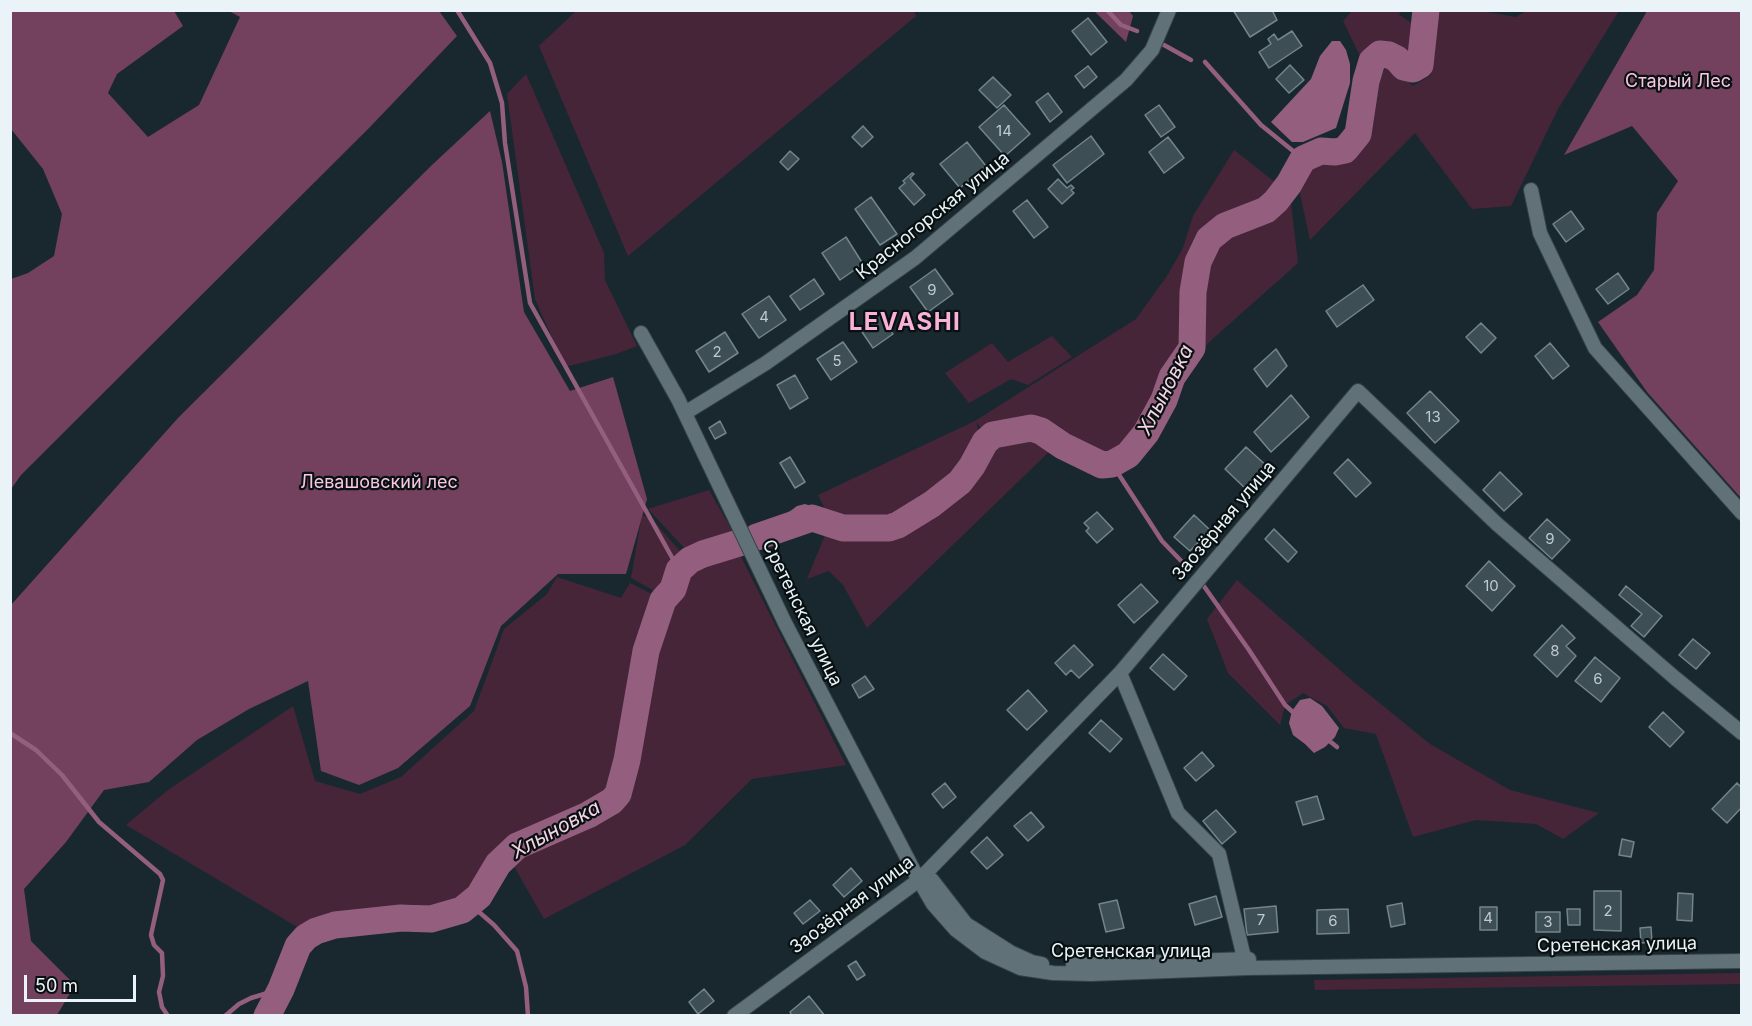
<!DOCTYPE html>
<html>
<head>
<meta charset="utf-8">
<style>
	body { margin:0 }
	#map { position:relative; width:1752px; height:1026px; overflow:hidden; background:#19282e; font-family:Inter,sans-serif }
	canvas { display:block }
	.frame { position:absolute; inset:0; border:12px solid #eaf4f8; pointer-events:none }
	.scale { position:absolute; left:24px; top:975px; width:112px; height:27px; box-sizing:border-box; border:3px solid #eaf4f8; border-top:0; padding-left:8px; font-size:18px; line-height:21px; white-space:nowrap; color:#eaf4f8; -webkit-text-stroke:4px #091012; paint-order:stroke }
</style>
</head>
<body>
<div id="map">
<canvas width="1752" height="1026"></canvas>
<div class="frame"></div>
<div class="scale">50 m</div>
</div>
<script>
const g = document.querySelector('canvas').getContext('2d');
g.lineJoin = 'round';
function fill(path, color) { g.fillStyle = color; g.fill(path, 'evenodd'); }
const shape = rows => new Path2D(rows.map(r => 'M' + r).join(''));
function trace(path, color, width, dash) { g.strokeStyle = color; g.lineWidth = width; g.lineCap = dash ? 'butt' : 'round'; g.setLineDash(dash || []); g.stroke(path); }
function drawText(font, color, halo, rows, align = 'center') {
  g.font = font + ' Inter,sans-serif'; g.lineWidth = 4.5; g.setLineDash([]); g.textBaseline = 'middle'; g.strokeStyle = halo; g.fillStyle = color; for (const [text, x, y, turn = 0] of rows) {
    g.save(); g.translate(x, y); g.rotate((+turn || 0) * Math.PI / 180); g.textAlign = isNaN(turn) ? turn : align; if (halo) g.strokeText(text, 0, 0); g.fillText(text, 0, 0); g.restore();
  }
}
const green = shape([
	[914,11,916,16,628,256,539,46,576,11],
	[1352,11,1401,11,1399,15,1417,26,1413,53,1390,43,1360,56,1343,21],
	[1441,11,1482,11,1516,17,1526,11,1619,11,1558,109,1511,206,1472,209,1415,133,1310,240,1299,189,1302,177,1314,165,1363,135,1374,86,1388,64,1413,86,1431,75,1432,17],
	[526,74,604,253,605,280,637,346,616,354,565,367,535,299,507,94],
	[1234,150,1290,194,1298,263,1208,343,1166,406,1130,445,1107,458,1035,419,986,434,976,422,980,435,965,469,948,489,901,517,880,525,831,521,818,495,975,421,1136,319,1167,276,1183,248,1193,216],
	[1052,336,1072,357,1028,385,1011,379,969,403,945,373,992,343,1008,362],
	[1040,439,1052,449,867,628,843,585,829,571,807,579,825,535,901,529,965,485,989,445],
	[709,490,738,541,687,551,648,509],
	[642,515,653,520,680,551,679,570,660,594,631,578],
	[740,555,846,765,752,779,685,845,544,919,511,861,605,813,624,799,637,722,660,619,698,567],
	[557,577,621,598,630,583,658,597,629,677,633,693,622,725,625,745,619,770,612,790,590,808,537,833,518,838,504,847,479,870,472,895,441,909,410,904,352,913,299,928,126,825,168,790,293,706,315,781,360,794,401,777,474,711,504,629,547,594],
	[1237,580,1355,683,1430,744,1510,790,1599,813,1563,839,1536,824,1476,820,1413,837,1376,734,1344,728,1327,706,1303,693,1285,705,1280,725,1228,673,1207,619],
	[1742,973,1741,984,1315,990,1314,980]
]);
const forest = shape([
	[11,10,174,11,183,26,117,74,108,93,148,137,199,105,240,17,229,11,439,11,457,36,370,127,21,475,11,489,11,279,28,273,54,256,62,214,43,169,11,129],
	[1094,11,1129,11,1133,16,1126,42],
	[1647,11,1741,11,1741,498,1647,392,1598,322,1637,295,1654,270,1657,213,1678,181,1632,126,1564,155],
	[490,111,502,162,524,312,570,391,613,377,647,499,626,574,558,574,501,626,470,706,398,768,359,785,321,771,308,681,249,709,197,740,149,782,104,790,66,842,24,889,31,941,75,985,57,1015,11,1015,11,605,178,418,433,164]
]);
const water = shape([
	[1332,41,1340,41,1346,50,1350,64,1350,83,1336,128,1303,142,1292,142,1271,122,1311,79,1320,56],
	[805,504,811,506,816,515,821,515,821,522,800,525,788,529,778,529,770,519,786,520,789,512,797,506],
	[1310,698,1322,706,1339,728,1335,737,1325,747,1314,753,1305,744,1293,735,1289,723,1292,711,1300,700]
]);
const stream = shape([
	[457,10,490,63,502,103,505,143,530,303,679,570],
	[1107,10,1121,25,1137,31],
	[1164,45,1191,60],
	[1205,62,1261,125,1303,159],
	[1112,464,1162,541,1187,567],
	[1201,582,1249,650,1285,705,1295,714],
	[10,733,36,750,62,775,99,822,160,874,163,880,151,935,154,945,162,953,163,976,159,992,162,1007,168,1016],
	[1327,739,1337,747],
	[471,905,494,925,517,951,526,987,528,1016],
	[225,1016,239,1004,251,998,281,989]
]);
const river = shape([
	[757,537,812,518,843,528,889,528,898,525,932,504,960,482,972,466,985,442,993,435,1031,428,1041,431,1063,446,1102,465,1112,464,1128,455,1146,433,1164,400,1172,377,1192,348,1193,292,1198,262,1209,239,1225,226,1266,210,1276,201,1289,184,1303,159,1321,151,1335,152,1345,150,1358,134,1366,81,1372,61,1380,54,1389,55,1397,59,1404,67,1413,69,1420,65,1426,10],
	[267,1016,281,989,298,946,306,937,316,931,335,925,401,918,431,919,462,910,479,896,498,864,517,846,588,815,612,801,618,794,627,760,646,651,663,600,673,589,679,570,690,560,703,554,742,542]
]);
const building = shape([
	[1233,10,1272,10,1277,20,1250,37,1233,10],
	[1088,18,1107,42,1091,55,1072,31,1088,18],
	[1292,31,1302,46,1269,68,1259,52,1271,44,1268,39,1274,34,1278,40,1292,31],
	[1290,65,1304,80,1289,93,1276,79,1290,65],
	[1088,66,1097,77,1084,88,1075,76,1088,66],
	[993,77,1011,95,997,108,979,90,993,77],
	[1048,93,1062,112,1050,122,1036,102,1048,93],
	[1004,105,1030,134,1005,156,979,127,1004,105],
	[1159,105,1175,127,1161,137,1145,115,1159,105],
	[863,126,873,137,862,147,852,137,863,126],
	[1091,136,1104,154,1067,183,1053,165,1091,136],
	[1168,137,1184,158,1164,173,1149,152,1168,137],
	[967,142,986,166,960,188,940,164,967,142],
	[790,151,799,159,788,170,780,162,790,151],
	[912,173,914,174,910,178,925,195,914,205,899,188,905,183,903,181,912,173],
	[1058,179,1067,188,1071,185,1074,188,1071,190,1074,193,1062,204,1048,189,1058,179],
	[871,197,897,234,880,245,855,209,871,197],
	[1027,200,1048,227,1034,238,1013,211,1027,200],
	[1571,211,1584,229,1566,242,1553,224,1571,211],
	[846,237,863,264,840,280,822,253,846,237],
	[935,269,953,294,928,312,910,287,935,269],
	[1618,273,1629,289,1608,304,1596,289,1618,273],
	[814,279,824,294,800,310,790,296,814,279],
	[1363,285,1374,300,1337,327,1326,311,1363,285],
	[769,296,786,320,759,338,742,314,769,296],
	[880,315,893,334,873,348,860,329,880,315],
	[1481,323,1496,338,1481,353,1466,337,1481,323],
	[725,332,738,353,709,372,696,351,725,332],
	[843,342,857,362,831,380,817,359,843,342],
	[1550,343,1569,366,1553,379,1535,356,1550,343],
	[1276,349,1287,366,1267,387,1254,369,1276,349],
	[795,375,808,398,790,409,777,385,795,375],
	[1430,391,1459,421,1435,443,1407,413,1430,391],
	[1291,395,1309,417,1271,452,1254,432,1291,395],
	[720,421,726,433,715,439,709,428,720,421],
	[1246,447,1269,468,1248,491,1225,469,1246,447],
	[790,457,805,482,795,488,780,463,790,457],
	[1348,459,1371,483,1356,497,1334,473,1348,459],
	[1500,472,1522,494,1504,511,1483,490,1500,472],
	[1097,512,1113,529,1097,543,1086,531,1089,528,1084,523,1097,512],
	[1194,515,1210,530,1190,551,1174,537,1194,515],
	[1547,519,1570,540,1552,559,1529,538,1547,519],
	[1274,529,1297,552,1288,562,1265,539,1274,529],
	[1489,561,1515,586,1492,611,1466,586,1489,561],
	[1141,584,1158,602,1134,623,1118,605,1141,584],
	[1626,586,1662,616,1644,637,1631,626,1642,614,1619,595,1626,586],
	[1562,625,1575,638,1566,646,1576,656,1557,677,1534,655,1562,625],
	[1693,639,1710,653,1696,669,1679,655,1693,639],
	[1074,645,1093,665,1079,678,1071,670,1066,675,1055,663,1074,645],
	[1163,654,1187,676,1174,690,1150,668,1163,654],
	[1595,657,1620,678,1601,702,1575,681,1595,657],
	[865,676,874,689,859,698,852,685,865,676],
	[1028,690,1047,711,1027,730,1007,710,1028,690],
	[1663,712,1684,732,1670,747,1649,727,1663,712],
	[1101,720,1122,739,1110,752,1089,733,1101,720],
	[1202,752,1214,766,1196,781,1184,768,1202,752],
	[945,783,956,797,943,808,932,794,945,783],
	[1737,783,1742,788,1742,807,1727,823,1712,809,1737,783],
	[1317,796,1324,819,1303,825,1296,802,1317,796],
	[1216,810,1236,832,1222,844,1203,821,1216,810],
	[1031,812,1044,827,1028,841,1014,826,1031,812],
	[987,837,1003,855,987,869,971,852,987,837],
	[1622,839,1634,842,1631,857,1619,855,1622,839],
	[851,868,862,881,844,897,833,885,851,868],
	[1594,891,1621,891,1621,931,1594,930,1594,891],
	[1678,893,1693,894,1692,921,1677,920,1678,893],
	[1216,896,1222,917,1195,925,1189,904,1216,896],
	[810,900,820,911,803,924,794,913,810,900],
	[1117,900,1124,928,1106,932,1099,904,1117,900],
	[1402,903,1405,924,1391,927,1387,906,1402,903],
	[1276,906,1278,932,1247,935,1244,909,1276,906],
	[1480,907,1497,907,1497,930,1480,930,1480,907],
	[1348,909,1349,933,1317,934,1317,910,1348,909],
	[1567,909,1580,909,1580,925,1568,925,1567,909],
	[1536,912,1560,912,1560,932,1536,932,1536,912],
	[1651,927,1652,942,1641,943,1640,928,1651,927],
	[856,961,865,975,857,980,848,966,856,961],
	[704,989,714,1001,698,1014,689,1002,704,989],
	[809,996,825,1016,792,1016,790,1012,809,996]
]);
const street = shape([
	[1531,190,1540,233,1595,348,1742,513],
	[641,333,678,399,785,623,915,873,933,904,956,930,985,952,1020,968,1053,973,1091,974,1247,968,1742,961],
	[685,413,766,363,915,258,1126,80,1152,50,1169,10],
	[1120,673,1178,813,1219,854,1246,966],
	[932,880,966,924,1010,952,1032,962,1042,964],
	[1073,965,1249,959],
	[734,1016,919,880,1120,673,1358,391,1497,524,1675,678,1742,733]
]);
const numberNames = [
	["14",1004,131],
	["9",932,290],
	["4",764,317],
	["2",717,352],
	["5",837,361],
	["13",1433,417],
	["9",1550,539],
	["10",1491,586],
	["8",1555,651],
	["6",1598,679],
	["2",1608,911],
	["4",1488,918],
	["7",1261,920],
	["6",1333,921],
	["3",1548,922]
];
const parkNames = [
	["Старый Лес",1678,82],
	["Левашовский лес",379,483]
];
const streetNames = [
	["Красногорская улица",933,216,-39],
	["Заозёрная улица",1224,521,-50],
	["Сретенская улица",802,613,64],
	["Заозёрная улица",852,905,-37],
	["Сретенская улица",1617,945,-1],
	["Сретенская улица",1131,952]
];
const waterNames = [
	["Хлыновка",1166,390,-63],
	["Хлыновка",556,830,-29]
];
const districtNames = [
	["LEVASHI",905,323]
];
fill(green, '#462539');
fill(forest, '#73405e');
fill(water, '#945f7e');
trace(stream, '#945f7e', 4.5);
trace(river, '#945f7e', 27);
fill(building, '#3d4e54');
trace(building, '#73858c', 1.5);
trace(street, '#364348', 16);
trace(street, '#607278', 14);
drawText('15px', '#bfcacf', null, numberNames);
drawText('18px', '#f9c7e2', '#091012', parkNames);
drawText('18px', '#eaf4f8', '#091012', streetNames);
drawText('italic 20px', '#f6d4e6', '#091012', waterNames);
g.letterSpacing = '1.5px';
drawText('bold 24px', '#f9b0d9', '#091012', districtNames);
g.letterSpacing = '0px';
</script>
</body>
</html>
